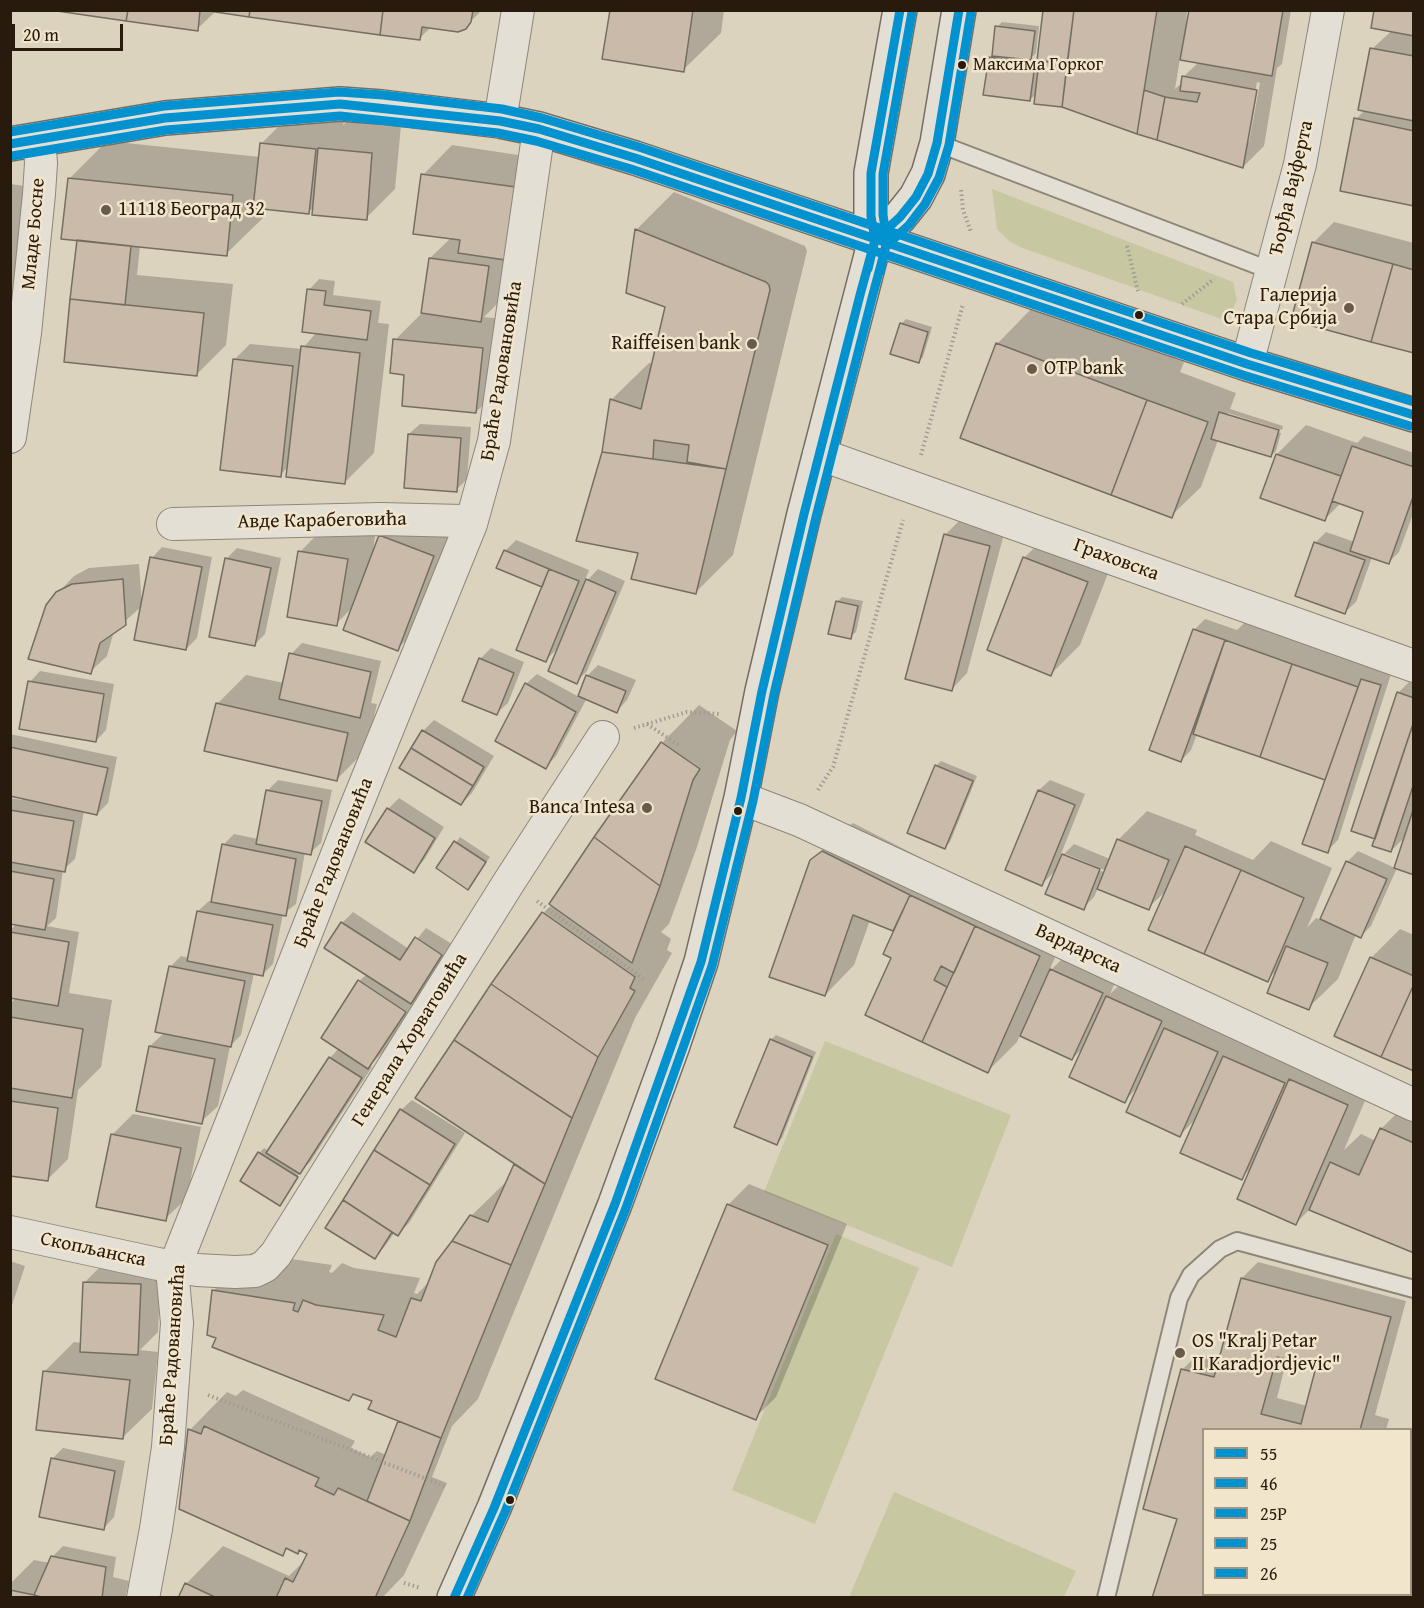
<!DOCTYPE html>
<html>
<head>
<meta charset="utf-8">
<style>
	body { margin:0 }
	#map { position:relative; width:1424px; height:1608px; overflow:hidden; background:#dcd3be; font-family:"Gentium Book Plus",serif }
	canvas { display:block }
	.frame { position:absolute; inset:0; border:12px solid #281b0d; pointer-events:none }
	.legend { position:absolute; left:1202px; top:1428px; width:210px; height:168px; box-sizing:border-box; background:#f1e5cc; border:2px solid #a19480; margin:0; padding:8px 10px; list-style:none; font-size:18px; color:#281b0d }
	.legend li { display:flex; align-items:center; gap:12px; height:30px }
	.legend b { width:30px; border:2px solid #a19480 }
	.scale { position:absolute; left:12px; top:24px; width:111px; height:27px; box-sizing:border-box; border:3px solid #281b0d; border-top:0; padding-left:8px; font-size:18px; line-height:21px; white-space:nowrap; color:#281b0d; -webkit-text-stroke:4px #f1e5cc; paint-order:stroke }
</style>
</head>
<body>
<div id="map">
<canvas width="1424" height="1608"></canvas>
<div class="frame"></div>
<ul class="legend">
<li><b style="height:8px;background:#0292d0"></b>55</li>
<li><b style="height:8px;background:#0292d0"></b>46</li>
<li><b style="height:8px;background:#0292d0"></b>25P</li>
<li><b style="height:8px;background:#0292d0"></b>25</li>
<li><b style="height:8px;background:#0292d0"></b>26</li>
</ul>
<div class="scale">20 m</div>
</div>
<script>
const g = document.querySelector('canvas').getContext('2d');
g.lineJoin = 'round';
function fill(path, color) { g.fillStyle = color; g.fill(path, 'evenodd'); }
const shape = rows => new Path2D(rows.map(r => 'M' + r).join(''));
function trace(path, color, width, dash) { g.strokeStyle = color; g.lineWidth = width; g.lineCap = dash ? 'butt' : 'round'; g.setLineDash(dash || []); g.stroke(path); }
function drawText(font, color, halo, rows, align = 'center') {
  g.font = font + ' "Gentium Book Plus",serif'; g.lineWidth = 5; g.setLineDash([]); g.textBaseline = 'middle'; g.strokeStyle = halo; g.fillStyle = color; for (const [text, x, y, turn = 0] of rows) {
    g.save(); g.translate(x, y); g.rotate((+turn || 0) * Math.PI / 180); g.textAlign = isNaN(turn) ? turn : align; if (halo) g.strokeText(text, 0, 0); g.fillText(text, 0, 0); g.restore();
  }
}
const green = shape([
	[992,189,1233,282,1237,300,1227,321,1020,247,1009,241,997,229],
	[825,1041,1011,1115,952,1267,764,1192],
	[836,1234,919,1268,815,1524,732,1490],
	[894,1492,1076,1571,1064,1597,849,1597]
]);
const shadow = shape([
	[62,10,482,10,465,27,431,27,419,39,216,11,197,29],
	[611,10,724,10,721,33,683,70],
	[1045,10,1187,10,1186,22,1188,23,1191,10,1291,10,1282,64,1277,68,1264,146,1243,167,1062,106,1037,93,1030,100,990,58,993,54,997,27,1002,22,1039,26,1036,53,1031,58,1038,59],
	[1180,58,1199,62,1183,77,1183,82,1175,89],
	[1257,82,1260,83,1249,142,1246,142],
	[1414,10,1414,204,1356,119,1365,110,1372,49],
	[290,115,344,120,343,125,349,120,401,125,395,189,366,218,315,206,308,212,265,208,264,217,226,254,140,245,137,275,233,284,226,345,197,374,66,361,78,241,69,179,107,141,260,157,261,144],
	[452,145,551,160,541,230,515,256,510,291,484,317,511,320,505,383,476,412,406,373,395,340,422,313,430,258,451,238,423,175],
	[10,184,39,188,10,388],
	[674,192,805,246,807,251,733,555,696,592,640,552,604,452,611,400,649,363,653,364,667,306,636,230],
	[1334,222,1414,243,1414,352,1313,243],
	[319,279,335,281,333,295,381,301,378,323,389,324,374,453,345,482,289,466,280,475,234,360,250,344,302,349,317,332,309,290],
	[1034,306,1184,362,1180,372,1236,393,1230,409,1283,426,1282,430,1228,413,1228,416,1281,433,1276,451,1271,456,1218,440,1201,487,1171,516,997,344],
	[906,319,932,327,923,357,918,362,901,324],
	[420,424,471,427,467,479,456,490,409,434],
	[1306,425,1357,443,1364,436,1414,453,1414,511,1399,552,1389,562,1372,557,1356,602,1345,612,1297,595,1316,542,1326,532,1355,542,1365,512,1341,503,1325,519,1277,454],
	[410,506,463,526,427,620,397,649,353,607,336,624,300,552,329,522,376,530,373,551,380,536],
	[961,519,1005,530,967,673,951,690,945,535],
	[1053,529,1116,553,1080,645,1051,674,1024,558],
	[516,540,589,570,583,585,598,569,625,581,587,671,576,682,561,645,546,660,544,586,505,551],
	[162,547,212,557,197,638,186,649,152,558],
	[237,548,281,558,265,634,255,644,226,559],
	[139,564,142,606,114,631,107,656,90,672,58,593,74,576,89,568],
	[842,597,863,601,856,632,850,637,837,602],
	[1256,612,1386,657,1381,671,1391,674,1338,840,1327,851,1326,780,1197,734,1191,750,1181,761,1194,630,1205,619,1237,630],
	[302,643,381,661,371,703,377,704,366,750,337,779,217,704,246,675,284,683,291,654],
	[491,648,524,662,508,703,497,713,480,659],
	[598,665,636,680,627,700,617,711,587,698,556,756,546,767,526,684,537,674,579,697,587,676],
	[40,671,114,684,106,730,96,741,30,682],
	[1409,682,1414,684,1414,873,1397,868,1371,926,1361,936,1356,934,1338,979,1308,1008,1278,969,1267,980,1168,889,1148,908,1098,888,1094,897,1083,908,1057,869,1042,884,1039,790,1050,780,1085,794,1059,859,1074,844,1110,859,1118,840,1147,811,1197,830,1195,835,1253,860,1271,841,1332,868,1307,928,1316,918,1321,920,1348,861,1358,851,1395,868,1406,836,1391,851,1398,693],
	[1066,854,1107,871,1106,873,1066,857],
	[699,705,737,731,730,740,697,847,669,924,661,932,671,939,667,950,672,953,635,1018,478,1399,452,1426,432,1477,447,1483,404,1575,382,1598,180,1598,186,1584,223,1546,289,1576,305,1560,309,1553,300,1549,298,1552,288,1548,282,1554,190,1430,227,1392,236,1396,243,1390,355,1441,351,1448,370,1457,377,1451,386,1455,400,1420,374,1401,355,1393,349,1400,218,1337,213,1291,251,1253,332,1265,329,1272,332,1273,342,1263,354,1268,420,1278,414,1293,417,1294,431,1280,471,1216,510,1178,516,1163,543,913,552,905,662,743],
	[434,720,494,756,472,793,461,804,401,767,424,730],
	[10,734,117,757,108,803,97,814,84,811,75,859,63,870,56,918,47,926,79,932,69,993,112,1000,101,1067,78,1090,68,1159,47,1180,10,1174,10,1004,17,997,10,996,10,930,17,924,10,923,10,798,22,800,23,798,10,795],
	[941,761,977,776,950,842,945,847,936,766],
	[278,780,332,790,321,843,310,853,305,852,296,904,283,914,273,964,263,974,254,973,241,1035,230,1046,218,1106,201,1122,150,1046,164,1033,170,967,181,956,189,958,198,911,209,901,213,901,223,845,234,834,258,839,267,791],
	[399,798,444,827,424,860,413,871,388,809],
	[853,823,939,867,1069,927,1048,973,1067,954,1118,976,1110,994,1137,968,1246,1023,1238,1043,1253,1027,1376,1075,1344,1150,1361,1134,1376,1141,1381,1129,1410,1100,1414,1101,1414,1252,1311,1208,1296,1223,1252,1167,1241,1178,1197,1118,1180,1135,1138,1087,1125,1101,1085,1046,1072,1059,1020,1035,1017,1042,988,1071,867,1014,893,957,895,930,870,920,854,965,825,995,812,861,842,831],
	[460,837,490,857,468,888,438,868],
	[353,912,409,949,426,928,452,944,429,979,434,982,397,1038,369,1066,372,1067,310,1162,301,1171,280,1204,259,1153,264,1148,269,1151,330,1058,339,1048,359,981,367,974,342,923],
	[1400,929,1414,935,1414,1069,1371,958],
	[776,1035,816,1052,782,1138,777,1143,771,1040],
	[412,1100,465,1133,409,1223,398,1234,395,1232,385,1246,375,1257,401,1110],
	[133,1114,201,1127,187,1198,165,1219,112,1135],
	[749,1184,847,1224,776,1397,755,1418,728,1205],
	[10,1261,25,1266,10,1311],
	[105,1262,161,1264,158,1332,140,1350,158,1352,152,1409,122,1438,44,1372,74,1342,82,1343,84,1283],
	[1258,1262,1406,1301,1375,1415,1389,1419,1386,1430,1204,1430,1204,1594,1325,1594,1324,1598,1154,1598,1179,1518,1182,1370,1198,1354,1221,1359,1242,1278],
	[1287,1358,1318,1366,1307,1406,1277,1398],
	[63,1448,125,1461,114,1517,104,1528,52,1459],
	[63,1546,116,1557,113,1577,129,1581,125,1598,10,1598,10,1584,34,1560,50,1563,53,1556]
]);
const building = shape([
	[50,10,128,10,126,21,50,10],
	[128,10,200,10,198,31,126,21,128,10],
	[202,10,250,10,249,17,202,10],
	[250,10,383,10,380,35,249,17,250,10],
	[383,10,473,10,471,22,466,29,458,32,422,27,420,40,380,35,383,10],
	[610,10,693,10,684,72,602,59,610,10],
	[1043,10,1074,10,1067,64,1037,60,1043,10],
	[1074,10,1157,10,1137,134,1062,107,1074,10],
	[1189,10,1283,10,1272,76,1180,60,1189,10],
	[1374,10,1414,10,1414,36,1371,28,1374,10],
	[995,26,1035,31,1031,60,992,56,995,26],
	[1370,48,1414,56,1414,121,1358,110,1370,48],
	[989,57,1035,64,1030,101,983,95,989,57],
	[1039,61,1067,64,1062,107,1034,104,1039,61],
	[1182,76,1257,90,1243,168,1157,140,1165,97,1197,102,1200,93,1180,91,1182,76],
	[1144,90,1165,97,1157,140,1137,134,1144,90],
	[1354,118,1414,131,1414,206,1340,191,1354,118],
	[260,143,316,149,309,214,253,208,260,143],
	[318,148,372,153,367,220,312,215,318,148],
	[421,174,523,188,512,261,458,253,460,240,413,234,421,174],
	[68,178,233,195,227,256,61,239,68,178],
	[635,229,766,282,769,285,770,290,726,469,687,462,689,445,654,440,653,459,602,452,610,399,641,409,665,307,626,293,635,229],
	[77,240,131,246,125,305,70,299,77,240],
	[1312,242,1393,264,1371,342,1291,320,1312,242],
	[429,258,489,266,481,322,421,313,429,258],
	[1393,264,1414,270,1414,353,1371,342,1393,264],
	[307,289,326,291,324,305,371,311,367,340,302,332,307,289],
	[70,299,204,313,197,376,64,362,70,299],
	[900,323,928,332,919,363,890,354,900,323],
	[393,339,483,348,476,413,402,406,404,375,390,373,393,339],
	[996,343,1147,400,1111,495,960,438,996,343],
	[301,346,360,353,345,484,286,477,301,346],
	[233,359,293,366,281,477,220,470,233,359],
	[1147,400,1208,422,1172,518,1111,495,1147,400],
	[1219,412,1279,430,1271,457,1211,439,1219,412],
	[408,434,461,438,457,492,404,488,408,434],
	[1352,446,1414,467,1414,494,1389,564,1350,551,1363,512,1332,501,1352,446],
	[602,452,726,469,696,594,631,579,638,553,576,541,602,452],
	[1276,454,1341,476,1325,521,1260,498,1276,454],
	[944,534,990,546,952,691,905,679,944,534],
	[379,535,434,556,398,651,343,630,379,535],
	[1314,542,1365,560,1345,614,1295,596,1314,542],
	[504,550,549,569,542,587,496,568,504,550],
	[298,551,348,559,337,626,287,617,298,551],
	[150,557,202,567,186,650,134,640,150,557],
	[1023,557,1088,582,1051,676,987,650,1023,557],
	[225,558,271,568,255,646,209,637,225,558],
	[549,569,579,581,546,662,516,650,549,569],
	[123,579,126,625,100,643,91,674,28,659,46,605,56,592,72,584,123,579],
	[586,579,616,592,577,684,548,671,586,579],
	[836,601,858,606,851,639,828,634,836,601],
	[1193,629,1225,640,1181,762,1149,750,1193,629],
	[1225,640,1292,664,1260,757,1193,734,1225,640],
	[289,653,371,672,360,718,279,699,289,653],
	[479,658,514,673,497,715,462,701,479,658],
	[1292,664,1358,687,1325,780,1260,757,1292,664],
	[586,675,626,691,617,713,578,696,586,675],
	[1361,679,1381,685,1328,853,1302,844,1361,679],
	[28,681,104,694,96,742,19,729,28,681],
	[525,683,576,712,546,769,495,741,525,683],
	[1397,692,1414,698,1414,721,1375,839,1351,831,1397,692],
	[216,703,348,733,337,781,204,751,216,703],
	[1414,721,1414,783,1391,852,1372,846,1414,721],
	[422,730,484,767,473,786,411,748,422,730],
	[661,742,700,769,693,780,660,886,594,837,661,742],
	[10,747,108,768,97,815,10,796,10,747],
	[411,748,473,786,461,805,399,768,411,748],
	[935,765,973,781,945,849,907,833,935,765],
	[266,790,322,801,311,855,256,844,266,790],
	[1038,790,1075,805,1042,886,1005,870,1038,790],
	[1414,807,1414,875,1394,868,1414,807],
	[387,808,435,838,414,873,365,842,387,808],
	[10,810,74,821,65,872,10,862,10,810],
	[594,837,660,886,632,963,549,904,594,837],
	[1117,839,1169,860,1149,910,1097,889,1117,839],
	[454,841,486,862,468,890,436,868,454,841],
	[222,844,296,859,286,916,211,902,222,844],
	[1185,846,1241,870,1204,954,1148,930,1185,846],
	[822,851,910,895,893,931,853,915,825,996,769,977,810,860,822,851],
	[1062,854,1100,869,1084,910,1045,894,1062,854],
	[1346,861,1387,879,1361,938,1320,919,1346,861],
	[1241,870,1304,898,1268,982,1204,954,1241,870],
	[10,871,54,879,45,930,10,924,10,871],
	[910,895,975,926,954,973,941,966,934,980,947,987,922,1042,865,1015,891,958,883,954,910,895],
	[197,911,273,925,263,976,187,961,197,911],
	[542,912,635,977,630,988,635,991,598,1057,491,984,542,912],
	[341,922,400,960,415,937,442,955,411,1004,324,948,341,922],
	[975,926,1040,956,988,1073,922,1042,975,926],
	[10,932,69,942,58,1006,10,998,10,932],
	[1286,946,1328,963,1309,1010,1267,993,1286,946],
	[1370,957,1414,976,1414,984,1381,1057,1334,1036,1370,957],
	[169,966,245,981,231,1047,155,1032,169,966],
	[1050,969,1103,993,1072,1060,1020,1036,1050,969],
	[358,980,406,1012,368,1069,321,1038,358,980],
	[491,984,598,1057,572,1118,454,1040,491,984],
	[1414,984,1414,1071,1381,1057,1414,984],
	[1106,996,1162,1021,1125,1103,1069,1077,1106,996],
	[10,1017,83,1029,72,1098,10,1088,10,1017],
	[1164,1028,1218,1052,1180,1137,1126,1112,1164,1028],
	[770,1039,812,1057,777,1145,734,1127,770,1039],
	[454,1040,572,1118,545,1184,415,1098,454,1040],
	[149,1046,215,1059,202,1124,136,1111,149,1046],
	[1223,1056,1285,1083,1242,1180,1180,1153,1223,1056],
	[329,1057,362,1078,300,1174,266,1153,329,1057],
	[1289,1079,1348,1105,1296,1225,1237,1199,1289,1079],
	[10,1101,58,1108,48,1181,10,1176,10,1101],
	[400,1109,455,1144,430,1185,374,1150,400,1109],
	[1380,1128,1414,1143,1414,1253,1309,1210,1330,1162,1359,1175,1380,1128],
	[111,1134,181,1148,166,1221,96,1207,111,1134],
	[374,1150,430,1185,398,1236,343,1200,374,1150],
	[258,1152,298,1177,280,1206,240,1181,258,1152],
	[514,1164,545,1184,511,1265,452,1241,470,1215,488,1222,514,1164],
	[343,1200,392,1232,375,1259,325,1228,343,1200],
	[727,1204,828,1245,756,1420,655,1379,727,1204],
	[452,1241,511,1265,441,1438,368,1409,372,1401,353,1394,349,1401,212,1347,216,1338,207,1335,212,1290,295,1303,293,1310,298,1312,303,1300,316,1305,384,1315,378,1330,396,1337,411,1298,421,1301,436,1262,452,1241],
	[1241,1278,1391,1317,1360,1430,1204,1430,1204,1594,1315,1594,1314,1598,1152,1598,1177,1519,1143,1509,1181,1369,1214,1377,1241,1278],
	[1277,1357,1316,1367,1301,1424,1261,1414,1277,1357],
	[83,1282,141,1284,138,1355,80,1352,83,1282],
	[43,1371,130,1380,123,1439,36,1430,43,1371],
	[398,1421,441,1438,410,1521,367,1501,398,1421],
	[204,1426,319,1478,315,1486,334,1495,338,1488,410,1521,375,1598,276,1598,285,1578,293,1582,307,1554,299,1550,298,1554,286,1548,283,1556,179,1509,188,1429,201,1434,204,1426],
	[51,1458,115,1471,104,1530,39,1517,51,1458],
	[51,1556,106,1567,102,1598,45,1598,34,1595,51,1556],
	[185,1583,217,1598,178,1598,185,1583],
	[10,1590,34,1595,45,1598,10,1598,10,1590]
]);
const path = shape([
	[961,190,963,210,971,232],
	[1127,246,1138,291],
	[1182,304,1214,279],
	[921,455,963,304],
	[647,724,680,746],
	[634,728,687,712,720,714],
	[818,790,833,767,903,520],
	[537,901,645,980],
	[208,1395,445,1486],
	[404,1583,421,1588]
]);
const service = shape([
	[937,143,1272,271],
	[1106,1598,1179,1298,1191,1275,1220,1249,1237,1241,1414,1289]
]);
const minor = shape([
	[500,121,518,10],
	[1247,364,1300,164,1328,10],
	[10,437,25,333,39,194,41,163,39,139],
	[819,454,1414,666],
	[173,524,381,519,463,521,471,524],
	[741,798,799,820,1414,1105],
	[10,1232,158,1264,197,1270,235,1272,255,1271,265,1266,276,1254,509,882,603,737],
	[1410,1578,1414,1567],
	[143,1598,156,1529,168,1447,177,1323,173,1280,175,1266,353,814,471,524,494,441,539,129]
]);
const secondary = shape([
	[10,144,165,118,340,104,382,107,500,121,539,129,635,158,1247,364,1414,415],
	[875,240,900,217,916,197,928,174,937,143,959,10],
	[454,1598,494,1508,615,1204,673,1045,701,962,741,798,762,691,804,514,875,240,871,216,871,173,900,10]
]);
const bus1 = shape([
	[868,269,875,240,871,216,871,173,900,10],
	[454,1598,494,1508,615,1204,701,962,741,798,762,691,804,514,860,295,875,240,900,217,916,197,928,174,937,143,959,10]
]);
const bus2 = shape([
	[880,272,887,240,883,215,883,174,912,12],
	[467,1598,505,1512,626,1208,712,966,753,801,774,694,816,517,872,298,886,246,909,225,925,204,939,178,949,145,971,12]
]);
const bus3 = shape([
	[10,144,165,118,340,104,500,121,539,129,635,158,1247,364,1414,415]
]);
const bus4 = shape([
	[12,156,166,130,340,116,498,133,536,141,631,169,1243,375,1410,426]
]);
const bus5 = shape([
	[10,132,164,106,339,92,383,95,502,109,542,118,639,147,1251,353,1414,402]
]);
const markers = [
	[962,65,5,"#281b0d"],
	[106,210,6,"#675b4b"],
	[1349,308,6,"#675b4b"],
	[1139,315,5,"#281b0d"],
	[752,344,6,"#675b4b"],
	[1032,369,6,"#675b4b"],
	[647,808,6,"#675b4b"],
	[738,811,5,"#281b0d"],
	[1180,1353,6,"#675b4b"],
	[510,1500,5,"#281b0d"]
];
const busNames = [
	["Максима Горког",973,65]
];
const streetNames = [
	["Ђорђа Вајферта",1292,188,-77],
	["Младе Босне",34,234,-85],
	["Браће Радовановића",502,371,-81],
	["Авде Карабеговића",322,521,-1],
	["Граховска",1116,560,20],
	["Браће Радовановића",334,863,-68],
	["Вардарска",1078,949,25],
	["Генерала Хорватовића",410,1040,-58],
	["Скопљанска",93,1250,12],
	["Браће Радовановића",173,1355,-86]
];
const poiNames = [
	["11118 Београд 32",118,210],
	["Галерија",1337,296,"right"],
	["Стара Србија",1337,319,"right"],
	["Raiffeisen bank",740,344,"right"],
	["OTP bank",1044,369],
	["Banca Intesa",635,808,"right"],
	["OS \"Kralj Petar",1192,1342],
	["II Karadjordjevic\"",1192,1365]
];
fill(green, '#c7c7a2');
fill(shadow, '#0003');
fill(building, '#c9baaa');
trace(building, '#746e62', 1.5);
trace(service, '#8d8779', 20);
trace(minor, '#8d8779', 34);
trace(secondary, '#746e62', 36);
trace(path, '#a09c93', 4, [1.5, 3]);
trace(service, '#e4dfd4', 16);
trace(minor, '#e4dfd4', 32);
trace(secondary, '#e4dfd4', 33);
trace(bus1, '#0292d0', 9);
trace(bus2, '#0292d0', 9);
trace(bus3, '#0292d0', 9);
trace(bus4, '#0292d0', 9);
trace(bus5, '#0292d0', 9);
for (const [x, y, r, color] of markers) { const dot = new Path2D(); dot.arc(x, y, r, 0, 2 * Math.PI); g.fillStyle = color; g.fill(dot); trace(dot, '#f1e5cc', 2); }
drawText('18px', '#281b0d', '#f1e5cc', busNames, 'left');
drawText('20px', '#281b0d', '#f1e5cc', streetNames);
drawText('20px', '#281b0d', '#f1e5cc', poiNames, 'left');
</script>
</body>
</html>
